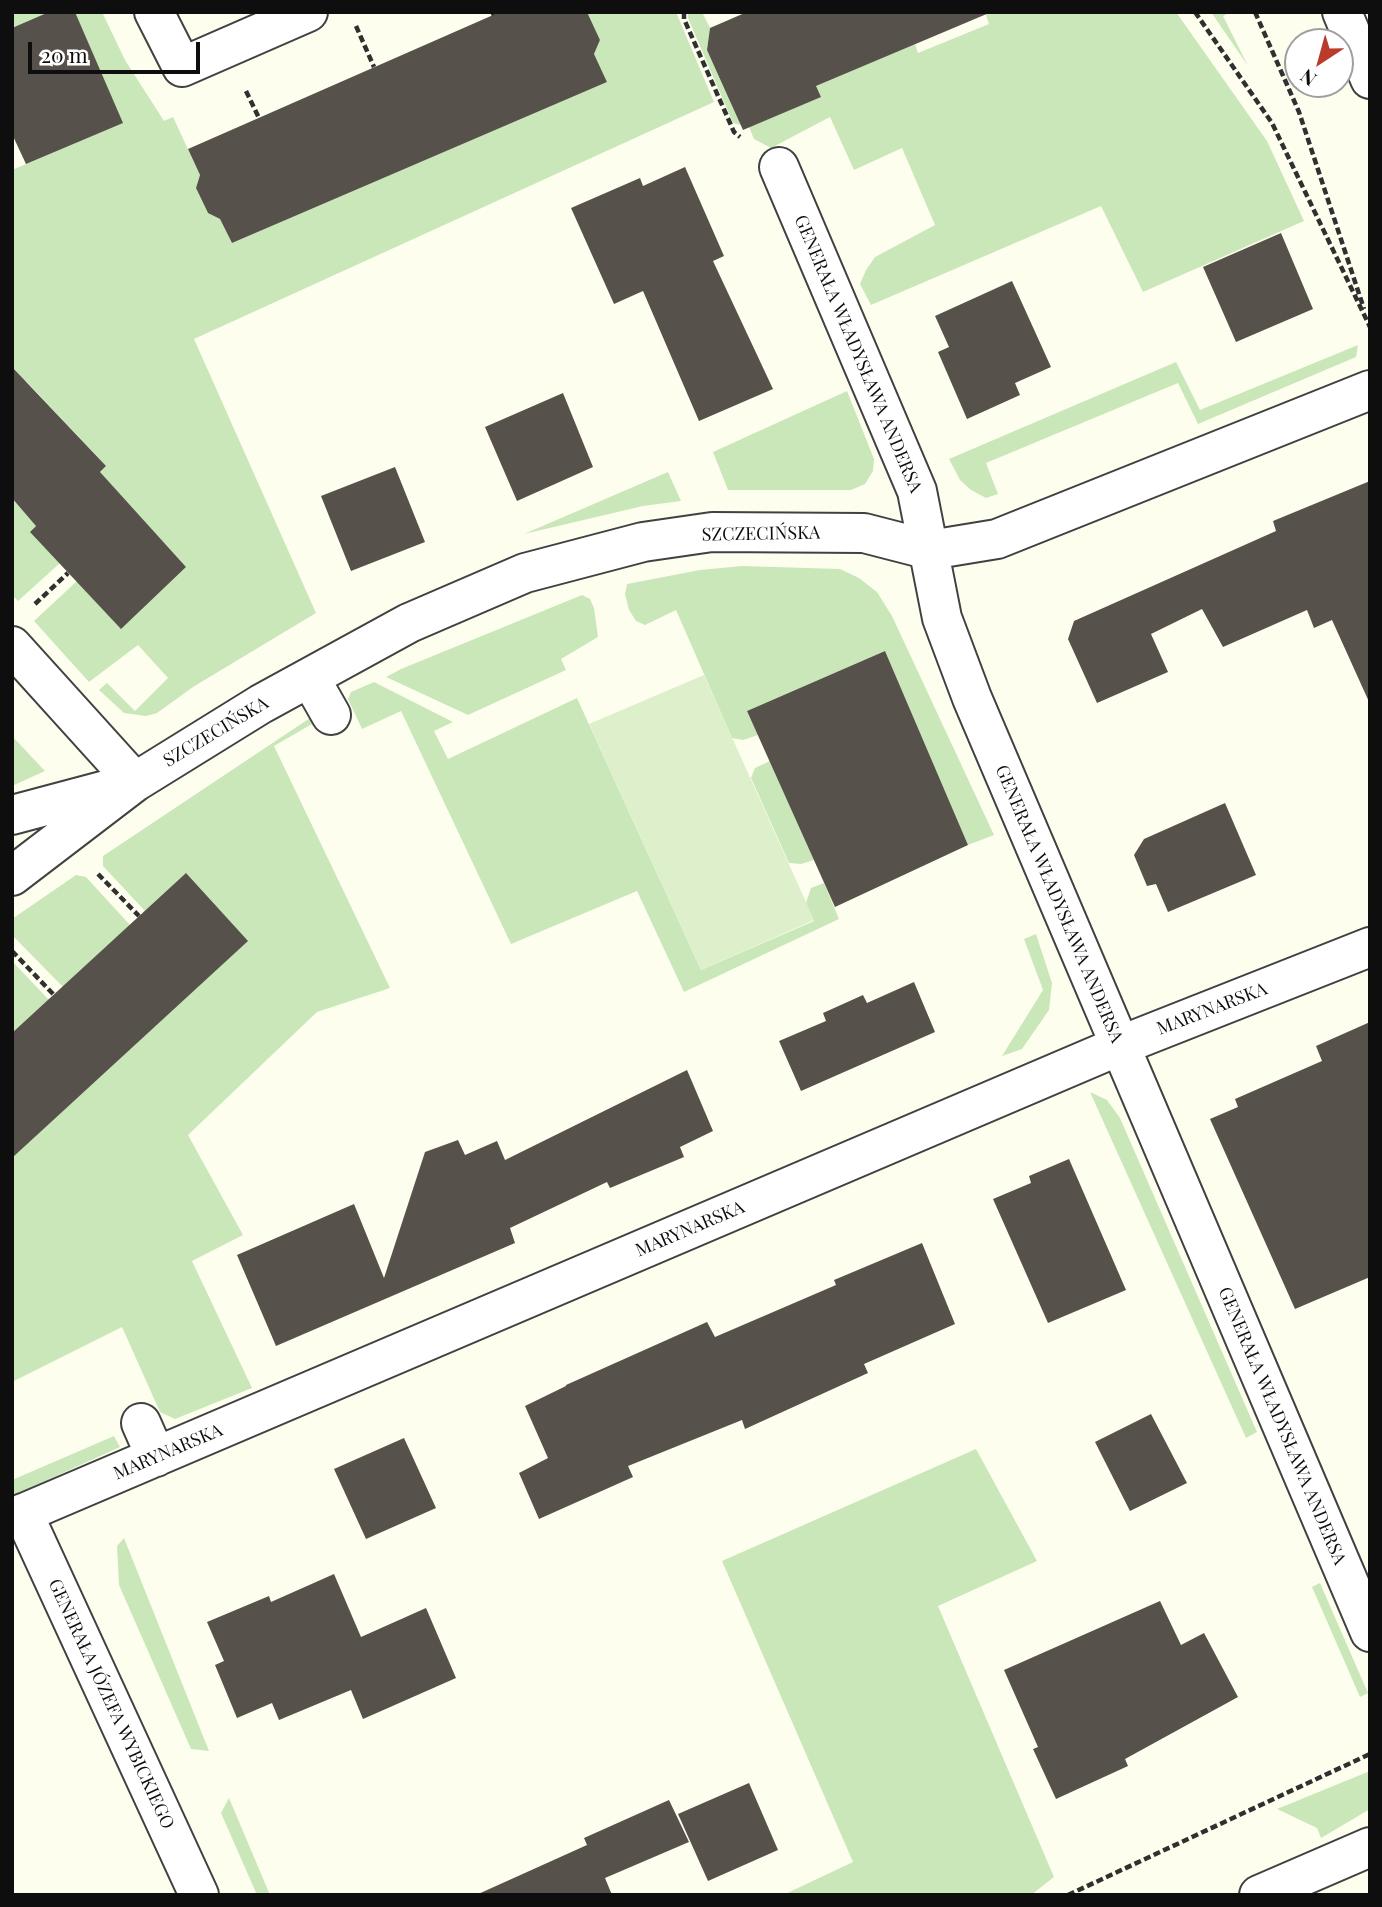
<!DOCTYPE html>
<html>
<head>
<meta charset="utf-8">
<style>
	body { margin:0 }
	#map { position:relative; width:1382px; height:1907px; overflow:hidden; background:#fefeef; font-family:"Playfair Display",serif }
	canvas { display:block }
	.frame { position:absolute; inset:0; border:14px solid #0e0e0e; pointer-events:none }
	.north { position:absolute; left:1284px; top:28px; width:70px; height:70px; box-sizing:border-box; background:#fff; border:2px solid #9f9f9f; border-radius:50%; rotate:216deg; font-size:19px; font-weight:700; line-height:28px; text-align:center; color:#0e0e0e }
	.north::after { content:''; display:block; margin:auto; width:24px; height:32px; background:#b83b2b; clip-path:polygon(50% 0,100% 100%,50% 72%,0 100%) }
	.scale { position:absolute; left:28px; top:42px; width:172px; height:32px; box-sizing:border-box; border:4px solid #0e0e0e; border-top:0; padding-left:9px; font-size:21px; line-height:24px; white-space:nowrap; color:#0e0e0e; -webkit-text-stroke:5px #fff; paint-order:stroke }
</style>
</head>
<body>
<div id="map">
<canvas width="1382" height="1907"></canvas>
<div class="frame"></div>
<div class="north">N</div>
<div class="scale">20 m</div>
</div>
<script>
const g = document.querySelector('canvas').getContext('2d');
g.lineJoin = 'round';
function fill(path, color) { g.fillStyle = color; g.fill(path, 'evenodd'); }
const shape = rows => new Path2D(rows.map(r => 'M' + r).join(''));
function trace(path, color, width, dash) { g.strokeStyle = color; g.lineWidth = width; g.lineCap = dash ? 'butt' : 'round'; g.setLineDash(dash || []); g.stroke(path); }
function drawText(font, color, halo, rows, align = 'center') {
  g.font = font + ' "Playfair Display",serif'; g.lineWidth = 7; g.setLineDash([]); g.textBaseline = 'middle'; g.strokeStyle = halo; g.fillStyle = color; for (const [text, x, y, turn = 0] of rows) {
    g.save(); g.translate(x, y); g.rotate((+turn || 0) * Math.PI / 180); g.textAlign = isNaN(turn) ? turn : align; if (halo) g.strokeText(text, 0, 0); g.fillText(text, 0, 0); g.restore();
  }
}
const green = shape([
	[12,12,49,12,12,28],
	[75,12,102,12,125,60,164,121,173,117,200,175,196,188,208,213,220,219,232,243,607,82,594,54,600,40,589,16,580,12,676,12,714,102,194,339,316,613,193,687,157,713,146,716,124,713,99,690,107,683,135,711,168,678,138,645,89,682,34,621,77,581,121,628,186,567,100,473,106,466,26,381,20,386,12,378,12,170,122,123],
	[688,12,702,12,710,28,707,50,749,127,820,97,816,86,915,44,918,53,989,24,985,12,1176,12,1267,141,1304,221,1143,292,1101,206,871,305,860,284,866,270,875,257,935,225,902,148,854,170,830,117,771,148,754,139,749,127,733,123,688,18],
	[1211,12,1230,12,1223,16,1248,66],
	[1358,345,1356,357,1198,424,1178,383,986,463,998,494,986,498,971,490,960,480,949,459,1176,362,1200,410],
	[847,391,874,459,873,471,865,484,851,490,728,490,713,452],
	[668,472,681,501,643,506,524,534],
	[13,499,37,524,31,532,60,563,18,601,12,595],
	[742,566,840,569,859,578,877,592,892,616,994,835,968,845,885,651,747,711,758,735,743,740,732,738,676,610,645,625,636,621,629,610,625,594,627,584,700,570],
	[582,595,590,599,594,608,598,637,561,659,566,670,468,715,386,677,401,669],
	[374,682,453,722,434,731,448,759,577,698,701,970,814,921,806,903,811,888,824,883,839,919,684,992,637,891,511,944,401,711,362,729,348,699,351,692],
	[310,718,312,724,274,746,390,988,317,1012,188,1135,243,1235,192,1261,252,1388,175,1419,160,1412,122,1327,12,1382,12,1158,247,941,185,874,145,911,103,866,103,856],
	[12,736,45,771,12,786],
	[770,761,814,860,801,864,789,863,751,778,755,768],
	[76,875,86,877,130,925,63,987,12,935,12,919],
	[1036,934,1052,983,1049,1010,1022,1049,1002,1056,1043,990,1024,939],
	[12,961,49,1000,12,1033],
	[1090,1092,1107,1100,1120,1118,1257,1432,1246,1438],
	[114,1436,120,1447,12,1496,12,1480],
	[976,1449,1037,1561,938,1606,1054,1877,1031,1895,783,1895,853,1862,722,1561],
	[124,1538,209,1751,191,1749,119,1585,117,1546],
	[1320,1583,1368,1693,1360,1697,1312,1587],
	[1370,1771,1370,1809,1321,1838,1317,1828,1277,1809],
	[229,1798,270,1895,257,1895,221,1813]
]);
const pitch = shape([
	[704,675,814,920,701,970,589,724]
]);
const building = shape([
	[49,12,75,12,123,123,26,164,12,134,12,28],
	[500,12,587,12,600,40,594,54,607,82,232,243,220,219,208,213,196,188,200,175,188,149],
	[747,12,989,12,989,13,816,86,821,97,743,130,707,50,710,28],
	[685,167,724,256,713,261,773,389,699,421,643,291,614,304,571,208,640,178,643,186],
	[1281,233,1313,309,1236,342,1203,267],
	[1012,281,1051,367,1015,383,1020,395,967,419,938,352,949,347,935,316],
	[12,367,106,466,100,472,186,567,121,629,30,532,36,526,12,498],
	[563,393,593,467,517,501,485,427],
	[395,467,425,542,351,571,321,496],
	[1370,481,1370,704,1332,620,1314,628,1307,610,1223,647,1202,609,1151,634,1168,672,1097,703,1068,639,1074,621,1276,531,1273,521],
	[885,651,968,845,835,907,747,711],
	[1225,803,1256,875,1168,912,1156,884,1147,886,1134,855,1144,839],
	[186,873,248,941,12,1158,12,1033],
	[914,982,935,1032,801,1091,779,1041,826,1021,823,1013,863,995,867,1003],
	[1370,1022,1370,1277,1295,1309,1210,1119,1238,1107,1235,1099,1322,1061,1316,1046],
	[687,1070,713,1131,680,1147,684,1157,610,1188,607,1182,510,1228,515,1243,276,1346,237,1255,354,1204,384,1278,425,1152,458,1140,465,1155,497,1141,505,1160],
	[1069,1159,1126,1290,1048,1323,993,1199,1031,1183,1029,1176],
	[922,1243,955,1324,864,1364,868,1373,745,1429,742,1420,628,1466,633,1477,539,1519,519,1473,548,1458,525,1406,566,1386,566,1385,707,1322,715,1337,836,1285,834,1280],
	[1151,1414,1187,1483,1130,1511,1095,1442],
	[404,1438,436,1508,366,1539,334,1469],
	[334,1574,361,1637,426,1608,456,1678,363,1719,351,1690,279,1720,272,1703,237,1718,215,1665,224,1661,207,1622,269,1596,271,1602],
	[1160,1601,1181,1645,1204,1633,1238,1697,1125,1759,1128,1766,1056,1799,1033,1749,1038,1747,1004,1670],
	[749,1783,778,1850,708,1881,678,1814],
	[669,1800,689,1842,605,1878,612,1895,476,1895,587,1845,584,1838]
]);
const path = shape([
	[492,12,494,15],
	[684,12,684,19,734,132,740,137],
	[1195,12,1272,123,1370,327],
	[1255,12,1299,112,1364,309],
	[356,26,374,67],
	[246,91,259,118],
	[35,604,68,573],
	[98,874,139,916],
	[12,951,54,995],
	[1068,1895,1370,1754]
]);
const minor = shape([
	[154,12,182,67,308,12],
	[1342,12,1370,79],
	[779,167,917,491,942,618,972,698,1370,1632],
	[12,646,135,782],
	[310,678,331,715],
	[12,815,117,787],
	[12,876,135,782,261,704,409,623,525,573,643,542,712,532,864,533,930,550,997,539,1370,390],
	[141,1423,156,1457],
	[23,1513,199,1895],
	[12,1518,1119,1046,1370,947],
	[1259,1895,1370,1847]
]);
const streetNames = [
	["GENERAŁA WŁADYSŁAWA ANDERSA",858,354,67],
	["SZCZECIŃSKA",761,534,-1],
	["SZCZECIŃSKA",216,732,-31],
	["GENERAŁA WŁADYSŁAWA ANDERSA",1059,904,67],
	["MARYNARSKA",1212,1009,-21],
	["MARYNARSKA",690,1229,-23],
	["GENERAŁA WŁADYSŁAWA ANDERSA",1282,1426,67],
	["MARYNARSKA",168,1452,-23],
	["GENERAŁA JÓZEFA WYBICKIEGO",111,1704,65]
];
fill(green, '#cae7ba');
fill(pitch, '#ddefcb');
fill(building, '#56514a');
trace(minor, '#414141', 42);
trace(path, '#303030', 4.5, [7, 3.5]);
trace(minor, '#fff', 38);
drawText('18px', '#0e0e0e', '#fff', streetNames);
</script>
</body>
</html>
